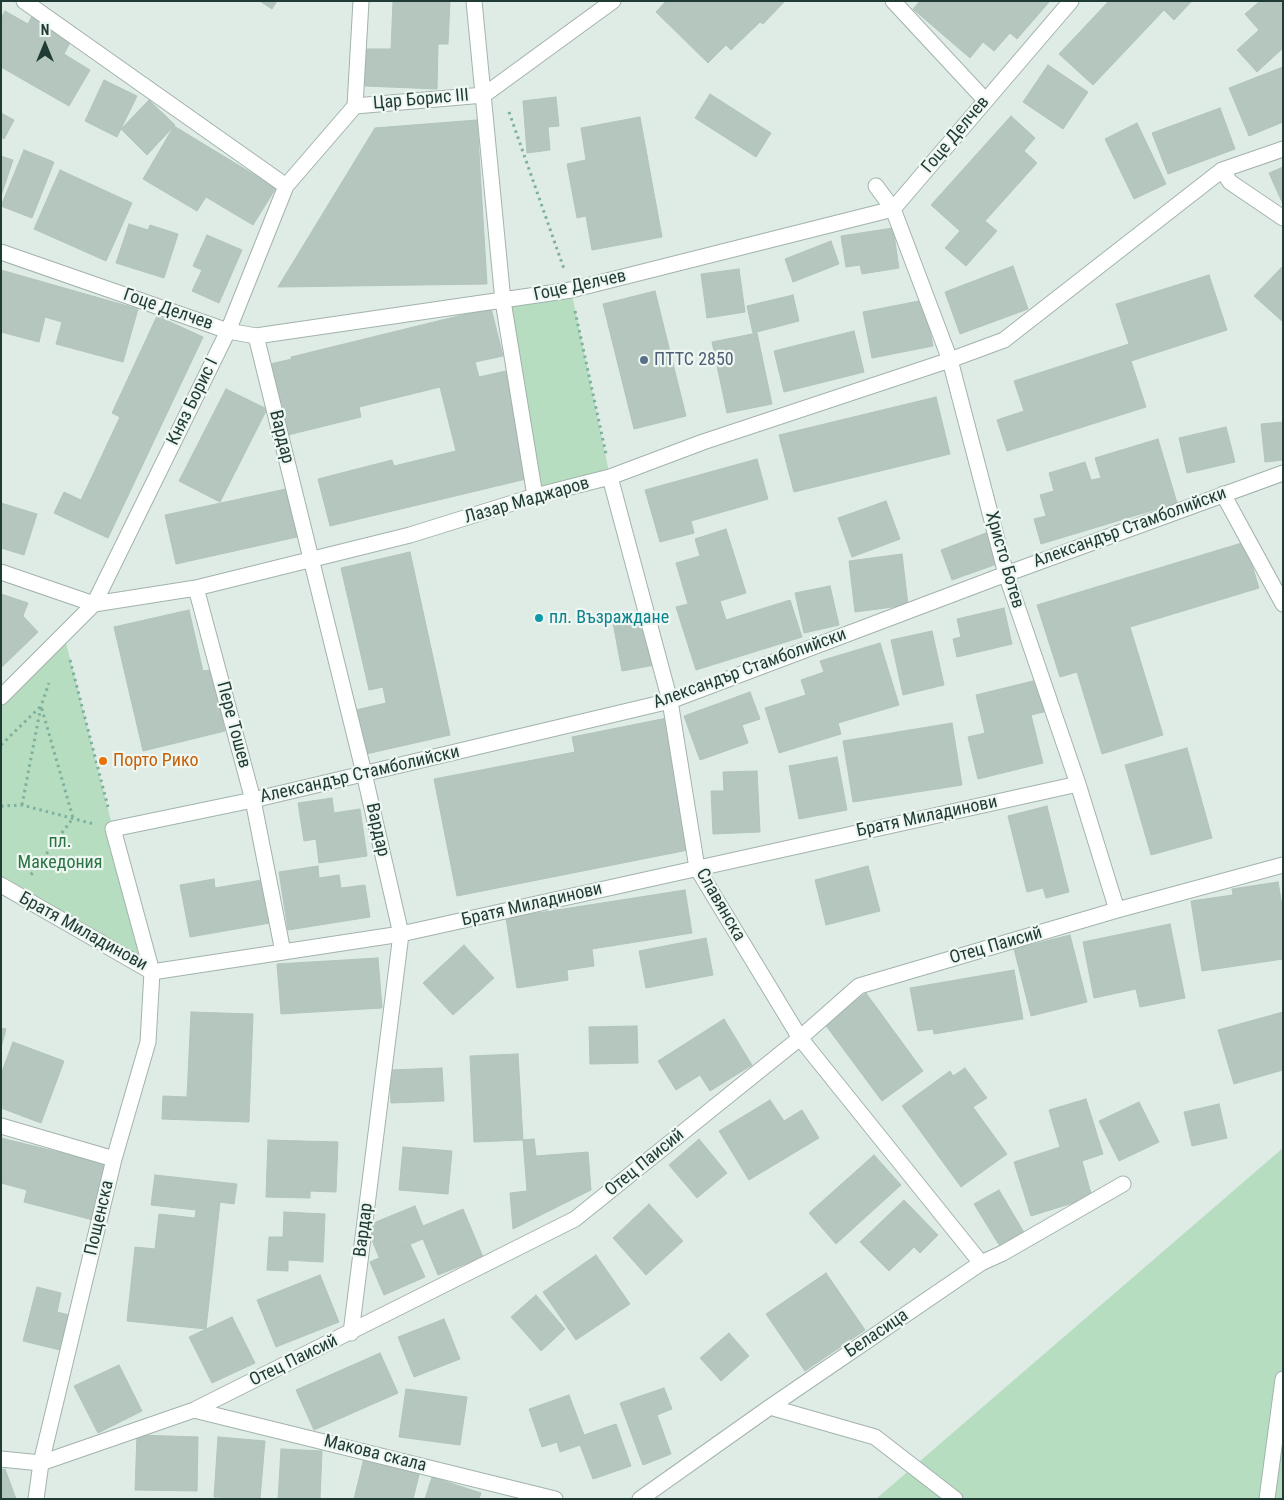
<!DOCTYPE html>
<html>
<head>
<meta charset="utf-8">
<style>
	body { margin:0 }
	#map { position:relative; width:1284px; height:1500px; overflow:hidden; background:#dfebe5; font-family:"Roboto Condensed",sans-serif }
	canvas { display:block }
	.frame { position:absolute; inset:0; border:2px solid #1f3b33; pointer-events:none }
	.north { position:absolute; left:20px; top:20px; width:50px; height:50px; -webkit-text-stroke:4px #eff7f3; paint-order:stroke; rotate:0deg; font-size:14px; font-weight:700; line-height:20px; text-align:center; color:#1f3b33 }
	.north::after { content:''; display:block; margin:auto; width:18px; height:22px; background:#1f3b33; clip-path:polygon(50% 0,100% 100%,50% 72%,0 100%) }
</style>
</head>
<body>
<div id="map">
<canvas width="1284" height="1500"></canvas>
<div class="frame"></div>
<div class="north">N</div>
</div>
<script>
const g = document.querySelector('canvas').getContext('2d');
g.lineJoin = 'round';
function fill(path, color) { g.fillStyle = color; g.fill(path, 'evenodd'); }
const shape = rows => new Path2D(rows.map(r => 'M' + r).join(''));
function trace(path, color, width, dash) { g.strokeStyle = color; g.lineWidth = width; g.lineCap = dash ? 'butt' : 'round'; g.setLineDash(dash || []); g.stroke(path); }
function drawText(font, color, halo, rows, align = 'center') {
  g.font = font + ' "Roboto Condensed",sans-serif'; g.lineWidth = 4.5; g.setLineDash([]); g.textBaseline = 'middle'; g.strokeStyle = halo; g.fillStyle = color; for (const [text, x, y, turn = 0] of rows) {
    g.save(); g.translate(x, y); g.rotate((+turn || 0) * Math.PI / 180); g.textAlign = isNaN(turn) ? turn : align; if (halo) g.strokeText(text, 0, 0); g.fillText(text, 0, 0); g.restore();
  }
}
const green = shape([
	[571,290,610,477,535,496,503,301],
	[64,635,113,829,152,972,1,885,1,697],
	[1283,1148,1283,1499,876,1499]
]);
const building = shape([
	[260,1,277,1,272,9,260,1],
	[393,1,450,1,448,44,438,44,437,89,365,86,366,49,391,49,393,1],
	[666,1,785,1,763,24,760,22,731,50,726,45,708,63,656,12,666,1],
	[920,1,1050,1,1017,39,1010,33,994,51,983,42,970,58,913,9,920,1],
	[1109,1,1192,1,1174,20,1164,10,1093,85,1059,54,1109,1],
	[1260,1,1283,1,1283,48,1257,72,1237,50,1259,30,1245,14,1260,1],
	[5,11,28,24,32,16,72,39,64,54,90,70,69,106,1,67,1,18,5,11],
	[1048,65,1088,92,1063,129,1023,102,1048,65],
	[1283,67,1283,122,1249,136,1229,88,1283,67],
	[104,80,137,96,117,137,85,121,104,80],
	[710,94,771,133,756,157,695,118,710,94],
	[556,97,559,126,548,127,550,150,527,153,523,101,556,97],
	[149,100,175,125,147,155,121,129,149,100],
	[1220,108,1235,149,1168,174,1152,133,1220,108],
	[1,113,14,120,4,139,1,137,1,113],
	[1011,116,1035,138,1024,151,1037,163,985,221,997,231,966,266,945,248,960,231,931,205,1011,116],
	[640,117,662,237,592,250,586,216,577,218,567,164,586,160,581,128,640,117],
	[477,120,487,284,278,287,375,128,477,120],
	[1137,123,1166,184,1134,199,1105,139,1137,123],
	[174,126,276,188,253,225,206,197,197,211,143,179,174,126],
	[24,150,54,162,32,218,1,206,24,150],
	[1,156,13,160,1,196,1,156],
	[1283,167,1283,204,1269,173,1283,167],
	[60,170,132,203,106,261,34,229,60,170],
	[129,224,148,230,150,225,178,234,164,278,116,263,129,224],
	[893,228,899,268,862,274,860,265,846,267,841,236,893,228],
	[207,235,242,250,219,303,192,291,202,270,193,266,207,235],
	[831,241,839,264,793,282,785,259,831,241],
	[1013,266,1028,309,960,334,945,292,1013,266],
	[1283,266,1283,322,1254,296,1283,266],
	[739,269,745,312,707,318,701,274,739,269],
	[1,270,138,309,123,362,56,344,62,322,45,317,39,342,1,332,1,270],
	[1209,275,1227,330,1131,361,1146,407,1007,451,997,420,1024,411,1014,381,1129,344,1116,304,1209,275],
	[655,291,686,416,634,429,603,304,655,291],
	[793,295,799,321,753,333,747,306,793,295],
	[924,300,933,346,872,358,863,312,924,300],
	[491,308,503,356,475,362,479,377,506,371,526,479,330,526,318,479,392,460,394,466,456,451,440,387,359,407,361,417,288,435,270,364,292,359,291,357,491,308],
	[157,316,203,337,108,538,54,513,64,492,81,500,120,417,112,413,157,316],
	[854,331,864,372,784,392,774,351,854,331],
	[757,333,772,404,727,413,712,342,757,333],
	[226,389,267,409,220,502,179,481,226,389],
	[936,397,950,454,794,492,779,435,936,397],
	[1283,422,1283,460,1265,462,1261,424,1283,422],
	[1226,427,1235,462,1187,473,1179,438,1226,427],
	[1158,439,1177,503,1041,544,1034,519,1046,516,1040,495,1054,491,1049,473,1085,462,1091,480,1101,478,1095,458,1158,439],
	[757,459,768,499,691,521,694,533,660,542,645,490,757,459],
	[286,489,297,537,176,564,165,515,286,489],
	[886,501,900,539,852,557,838,518,886,501],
	[1,503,37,514,24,555,1,548,1,503],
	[726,529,746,593,720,601,726,620,790,600,802,637,696,670,676,607,688,604,676,563,700,556,695,539,726,529],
	[986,533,997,564,952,580,941,550,986,533],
	[1245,542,1259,588,1130,627,1163,735,1102,754,1077,672,1060,677,1037,605,1245,542],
	[410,552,450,735,366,754,356,710,386,703,383,687,369,690,341,568,410,552],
	[902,554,908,605,855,612,849,561,902,554],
	[830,586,839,625,804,633,795,593,830,586],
	[1,594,28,603,23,616,38,632,1,668,1,594],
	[1004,608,1012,644,957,657,953,639,961,637,957,619,1004,608],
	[189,610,203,671,211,670,225,731,143,751,114,627,189,610],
	[646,617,655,665,622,671,613,623,646,617],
	[932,631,944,685,903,695,891,640,932,631],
	[880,643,899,705,838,723,841,734,779,753,765,708,806,695,801,680,824,672,820,661,880,643],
	[1037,680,1044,712,1031,715,1043,763,978,779,968,737,985,733,976,695,1037,680],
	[750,692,760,719,742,725,748,743,700,760,684,716,750,692],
	[667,718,693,849,457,896,434,779,575,752,572,737,667,718],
	[952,723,962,785,853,802,843,741,952,723],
	[1187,748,1212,838,1151,855,1125,765,1187,748],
	[837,757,847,810,799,819,789,766,837,757],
	[757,771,760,832,713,834,711,791,724,791,723,772,757,771],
	[332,798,334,813,360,809,367,856,319,863,316,839,304,841,298,803,332,798],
	[1047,806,1069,892,1046,898,1043,888,1027,892,1008,816,1047,806],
	[318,866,319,878,339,875,341,888,365,885,370,917,288,930,279,872,318,866],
	[868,866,880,911,826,925,815,880,868,866],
	[214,879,215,888,262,880,270,923,190,937,180,885,214,879],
	[1278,882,1283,911,1283,959,1202,971,1191,901,1233,895,1232,889,1278,882],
	[685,890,692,933,592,949,594,966,567,970,568,980,517,988,506,918,685,890],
	[1170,924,1185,998,1140,1007,1136,989,1094,998,1083,942,1170,924],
	[1070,935,1087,1002,1031,1016,1014,949,1070,935],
	[706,938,713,975,646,988,639,951,706,938],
	[464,945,494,978,453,1015,423,983,464,945],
	[378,958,382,1008,281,1014,277,964,378,958],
	[1014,970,1023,1019,934,1034,933,1029,918,1031,910,988,1014,970],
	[866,993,923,1071,882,1101,824,1023,866,993],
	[191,1012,253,1014,249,1122,162,1119,163,1096,187,1097,191,1012],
	[1283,1012,1283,1070,1234,1084,1218,1030,1283,1012],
	[724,1019,752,1065,710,1091,700,1075,676,1090,658,1061,724,1019],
	[637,1026,638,1063,590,1064,589,1027,637,1026],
	[1,1028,6,1029,1,1048,1,1028],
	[13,1042,64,1061,41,1123,1,1108,1,1074,13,1042],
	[518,1054,523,1140,474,1142,470,1056,518,1054],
	[442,1068,444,1101,391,1103,390,1070,442,1068],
	[965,1068,987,1098,973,1107,1007,1154,961,1187,902,1106,950,1071,953,1076,965,1068],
	[1086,1099,1103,1154,1082,1161,1092,1197,1031,1216,1014,1162,1060,1147,1049,1110,1086,1099],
	[770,1100,784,1121,802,1110,819,1138,749,1180,719,1131,770,1100],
	[1139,1102,1159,1142,1119,1161,1099,1121,1139,1102],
	[1219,1104,1227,1138,1192,1146,1184,1112,1219,1104],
	[1,1138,107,1164,93,1220,24,1202,27,1190,1,1183,1,1138],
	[534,1139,536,1156,588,1152,591,1190,513,1229,510,1193,527,1191,523,1140,534,1139],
	[699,1139,727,1173,697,1198,669,1165,699,1139],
	[268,1140,338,1142,336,1192,310,1191,310,1198,266,1197,268,1140],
	[403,1147,452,1151,448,1194,399,1190,403,1147],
	[874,1155,901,1185,836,1244,809,1213,874,1155],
	[155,1175,237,1184,234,1204,220,1202,206,1329,127,1321,135,1247,155,1249,159,1214,195,1218,196,1210,151,1205,155,1175],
	[999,1190,1025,1234,1001,1248,974,1204,999,1190],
	[904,1200,938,1235,920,1253,914,1247,889,1271,860,1242,904,1200],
	[649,1204,683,1241,646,1275,613,1238,649,1204],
	[415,1206,423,1226,463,1209,483,1257,438,1275,423,1239,379,1257,366,1226,415,1206],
	[284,1212,325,1214,323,1262,288,1260,288,1271,267,1270,269,1237,283,1237,284,1212],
	[410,1244,425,1277,384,1295,370,1262,410,1244],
	[596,1255,630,1304,576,1340,543,1292,596,1255],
	[826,1273,865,1330,805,1371,766,1314,826,1273],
	[320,1275,339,1322,276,1347,257,1300,320,1275],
	[37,1287,61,1293,57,1312,69,1315,60,1350,23,1341,37,1287],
	[536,1295,565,1329,541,1351,511,1317,536,1295],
	[232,1317,255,1363,212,1383,189,1337,232,1317],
	[444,1319,460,1359,414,1377,398,1337,444,1319],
	[729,1333,749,1356,721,1381,700,1358,729,1333],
	[380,1353,398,1393,314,1430,296,1390,380,1353],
	[119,1365,142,1411,98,1433,74,1386,119,1365],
	[664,1388,672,1409,657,1415,671,1454,643,1465,620,1403,664,1388],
	[406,1389,467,1397,460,1445,399,1437,406,1389],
	[569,1395,584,1435,616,1424,631,1466,593,1479,580,1445,560,1452,557,1442,542,1447,529,1409,569,1395],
	[137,1435,198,1437,197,1491,135,1490,137,1435],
	[218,1437,265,1441,260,1499,214,1497,218,1437],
	[281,1449,322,1451,320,1499,278,1499,281,1449],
	[364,1458,420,1471,413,1499,354,1499,364,1458],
	[5,1469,16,1499,1,1499,1,1470,5,1469],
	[432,1477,481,1493,479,1499,425,1499,432,1477]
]);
const path = shape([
	[509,112,564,269],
	[575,311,606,454],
	[70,660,108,807],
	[1,745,41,706,73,818,30,876],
	[22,805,41,706,49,683],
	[1,806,22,805,94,824]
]);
const lane = shape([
	[876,186,893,209]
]);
const street = shape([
	[24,1,286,186],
	[474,1,503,301,535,496],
	[893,1,985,100],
	[355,106,484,95,613,1],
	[1222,170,1230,182,1283,218],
	[893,209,950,360,1006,574,1078,784,1117,910],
	[1,252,228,331,256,336,571,290,893,209,1071,1],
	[256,336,364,773,401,934,351,1333],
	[610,477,670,701,697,868,800,1038,981,1263],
	[1223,494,1283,604],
	[1,572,94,604,196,588,410,535,535,496,610,477,703,442,950,360,1004,340,1222,170,1283,149],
	[196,588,253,800,283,952],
	[1,697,94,604,228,331,286,186,355,106,361,1],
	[1,885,152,972,401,934,1078,784],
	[1,1126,114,1159],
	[770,1407,875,1437,955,1499],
	[194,1410,555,1499],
	[1,1459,41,1463,194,1410,575,1219,800,1038,859,986,1117,910,1283,865],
	[36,1499,41,1463,114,1159,148,1042,152,972,113,829,253,800,670,701,1006,574,1283,473],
	[640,1499,770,1407,981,1263,1003,1253,1123,1184],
	[1267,1499,1283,1379]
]);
const markers = [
	[644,360,5,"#5c6f8a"],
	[539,618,5,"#0f9aa8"],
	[103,761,5,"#e8710a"]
];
const streetNames = [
	["Цар Борис III",421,100,-5],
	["Гоце Делчев",956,135,-50],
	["Гоце Делчев",580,286,-12],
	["Гоце Делчев",168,310,19],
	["Княз Борис I",193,402,-64],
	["Вардар",281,437,76],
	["Лазар Маджаров",527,501,-16],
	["Александър Стамболийски",1130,528,-20],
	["Христо Ботев",1004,560,74],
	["Александър Стамболийски",750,669,-20],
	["Пере Тошев",233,725,75],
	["Александър Стамболийски",360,775,-13],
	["Братя Миладинови",927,817,-12],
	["Вардар",377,830,77],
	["Братя Миладинови",532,905,-13],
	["Славянска",720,905,60],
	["Братя Миладинови",83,932,29],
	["Отец Паисий",996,946,-16],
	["Отец Паисий",645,1163,-39],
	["Пощенска",100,1218,-77],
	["Вардар",364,1230,-83],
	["Беласица",877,1334,-34],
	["Отец Паисий",294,1361,-26],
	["Макова скала",375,1454,14]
];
const serviceNames = [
	["ПТТС 2850",654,360]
];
const cultureNames = [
	["пл. Възраждане",549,618]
];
const foodNames = [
	["Порто Рико",113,761]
];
const parkNames = [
	["пл.",60,842],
	["Македония",60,863]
];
fill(green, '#b6ddc0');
fill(building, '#b4c6be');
trace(building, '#b1c5bc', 1);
trace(lane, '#a2b3ac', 17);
trace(street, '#a2b3ac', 17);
trace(path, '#7eb09f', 3, [2.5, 4]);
trace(lane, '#fff', 15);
trace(street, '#fff', 15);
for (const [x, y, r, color] of markers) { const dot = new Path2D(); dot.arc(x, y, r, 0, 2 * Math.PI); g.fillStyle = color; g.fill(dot); trace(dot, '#eff7f3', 2); }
drawText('18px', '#1f3b33', '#eff7f3', streetNames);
drawText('18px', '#4e5e75', '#eff7f3', serviceNames, 'left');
drawText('18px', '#0d838f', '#eff7f3', cultureNames, 'left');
drawText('18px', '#c56008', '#eff7f3', foodNames, 'left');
drawText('18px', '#287443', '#eff7f3', parkNames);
</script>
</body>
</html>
